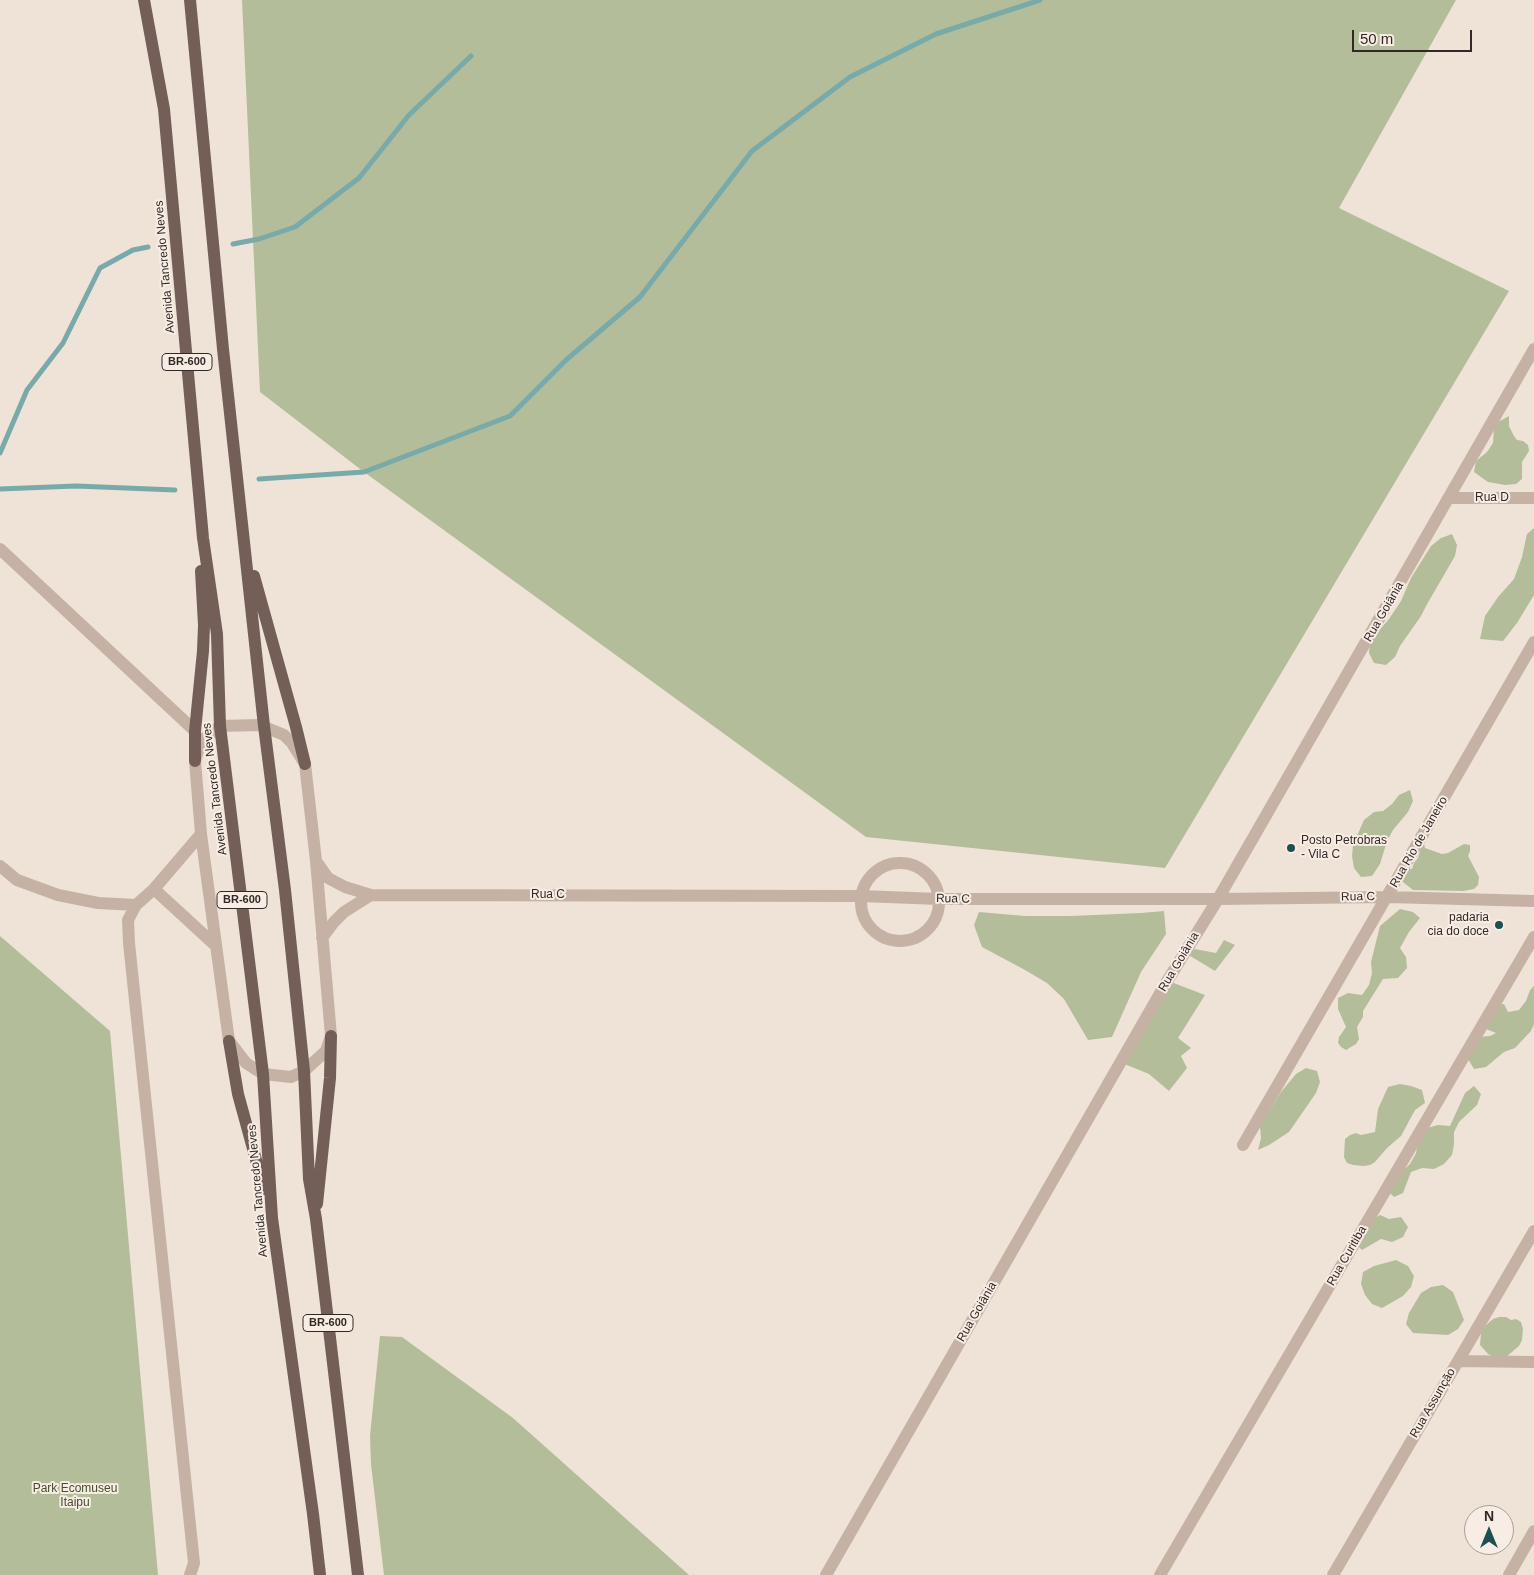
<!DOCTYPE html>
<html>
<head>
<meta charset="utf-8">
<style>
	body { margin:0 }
	#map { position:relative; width:1534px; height:1575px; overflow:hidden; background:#efe3d8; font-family:Arial,sans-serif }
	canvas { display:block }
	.north { position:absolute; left:1464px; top:1505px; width:50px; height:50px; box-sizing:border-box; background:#f7ede4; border:1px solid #a89f98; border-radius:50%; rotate:0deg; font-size:14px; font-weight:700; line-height:20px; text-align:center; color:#322926 }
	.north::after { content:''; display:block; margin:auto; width:18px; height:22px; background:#1e5051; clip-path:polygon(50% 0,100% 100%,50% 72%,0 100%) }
	.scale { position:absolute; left:1352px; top:30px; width:120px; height:22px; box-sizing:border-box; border:2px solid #322926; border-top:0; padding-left:6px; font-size:15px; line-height:18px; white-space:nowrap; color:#322926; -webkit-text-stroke:4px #f7ede4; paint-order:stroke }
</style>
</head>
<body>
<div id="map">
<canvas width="1534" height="1575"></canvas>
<div class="north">N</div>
<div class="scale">50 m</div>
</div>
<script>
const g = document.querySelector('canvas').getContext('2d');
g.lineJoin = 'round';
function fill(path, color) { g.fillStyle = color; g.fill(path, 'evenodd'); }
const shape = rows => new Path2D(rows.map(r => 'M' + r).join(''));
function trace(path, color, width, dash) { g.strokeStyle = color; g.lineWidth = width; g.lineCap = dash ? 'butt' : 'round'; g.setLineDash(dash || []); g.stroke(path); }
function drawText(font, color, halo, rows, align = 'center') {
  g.font = font + ' Arial,sans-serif'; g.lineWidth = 4; g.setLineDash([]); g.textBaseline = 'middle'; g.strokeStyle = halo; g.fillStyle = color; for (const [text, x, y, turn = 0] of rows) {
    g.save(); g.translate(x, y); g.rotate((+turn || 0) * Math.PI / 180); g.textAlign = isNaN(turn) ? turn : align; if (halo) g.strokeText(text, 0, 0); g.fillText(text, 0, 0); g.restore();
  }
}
const green = shape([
	[242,0,1456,0,1339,208,1509,291,1165,868,866,837,364,472,260,392],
	[1509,416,1509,426,1514,436,1517,440,1523,441,1528,445,1529,451,1522,462,1522,479,1516,484,1505,485,1488,482,1474,472,1476,461,1487,452,1493,443,1494,429,1498,422],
	[1534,528,1534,595,1517,623,1503,641,1480,639,1485,616,1498,597,1514,579,1522,557,1527,534],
	[1452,534,1457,545,1455,556,1426,606,1421,616,1400,646,1395,657,1386,665,1374,663,1369,653,1370,641,1389,619,1401,601,1411,578,1431,546,1441,538],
	[1410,790,1413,801,1408,812,1393,830,1387,841,1380,864,1372,876,1361,877,1354,868,1352,856,1353,845,1364,820,1374,812,1383,811,1392,804,1399,795],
	[1423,840,1425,848,1442,854,1448,853,1464,844,1470,845,1470,851,1468,856,1479,877,1478,885,1474,889,1463,891,1413,890,1403,882,1401,877,1408,869,1412,869,1414,863,1418,858],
	[1400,909,1413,912,1420,918,1409,932,1400,948,1406,957,1407,968,1398,978,1383,979,1363,1011,1363,1017,1357,1027,1359,1039,1356,1044,1346,1050,1341,1047,1338,1043,1339,1037,1346,1027,1338,1009,1338,998,1348,993,1362,995,1369,985,1372,973,1371,962,1380,926],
	[1164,911,1166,934,1141,972,1112,1037,1088,1040,1064,999,1047,983,1025,970,982,947,974,925,979,912,1025,916,1071,916,1141,913],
	[0,936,110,1031,158,1575,0,1575],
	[1224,940,1235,945,1215,971,1187,954,1195,949,1216,953],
	[1171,982,1205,995,1178,1038,1191,1048,1181,1056,1187,1068,1169,1091,1149,1074,1122,1063],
	[1534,986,1534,1024,1531,1031,1515,1048,1504,1052,1486,1067,1474,1069,1468,1059,1478,1037,1490,1036,1496,1033,1486,1029,1497,1005,1504,1004,1508,1012,1519,1010,1526,1001,1530,990],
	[1306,1068,1317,1071,1320,1082,1316,1093,1289,1132,1269,1145,1258,1150,1261,1138,1260,1126,1281,1092,1296,1074],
	[1400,1084,1411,1086,1422,1090,1425,1103,1415,1110,1401,1136,1387,1148,1375,1162,1370,1165,1364,1166,1353,1165,1347,1163,1344,1157,1345,1139,1350,1135,1356,1133,1361,1135,1375,1132,1378,1109,1388,1087],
	[1474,1086,1481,1094,1477,1105,1459,1122,1454,1132,1454,1144,1452,1155,1444,1164,1434,1169,1422,1168,1411,1172,1403,1193,1394,1197,1387,1190,1393,1180,1410,1164,1416,1153,1419,1137,1427,1128,1438,1125,1450,1126,1465,1093],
	[1380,1215,1389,1219,1401,1217,1408,1227,1403,1237,1392,1242,1381,1239,1362,1250,1357,1245,1372,1220],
	[1396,1260,1408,1266,1414,1276,1411,1287,1403,1296,1382,1308,1372,1304,1365,1295,1361,1284,1363,1272,1374,1266],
	[1443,1285,1453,1292,1464,1320,1458,1329,1448,1335,1413,1333,1406,1324,1409,1313,1421,1293,1431,1287],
	[1499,1317,1506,1317,1511,1320,1516,1319,1521,1322,1523,1329,1522,1340,1519,1346,1506,1357,1494,1357,1488,1354,1480,1345,1481,1333,1484,1327,1493,1319],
	[380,1336,402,1337,513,1418,689,1575,384,1575,371,1464,370,1436]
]);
const stream = shape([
	[233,244,259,239,295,227,359,178,409,115,471,56],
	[0,453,27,390,63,343,100,268,133,250,148,247],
	[259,479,364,472,510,416,566,360,640,297,752,151,850,77,936,34,1040,0],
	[0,489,76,486,175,490]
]);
const minor = shape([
	[1449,498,1534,498],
	[0,549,195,731],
	[260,725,284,735,292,743,305,764,316,861,331,1036,326,1051,304,1071,291,1077,263,1074,246,1063,229,1041,201,834,195,761,201,741,220,726,260,725],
	[316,861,328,878,345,887,371,895,861,896,939,899,1218,899,1387,897,1534,901],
	'861 902a39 39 0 1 1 78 0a39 39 0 1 1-78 0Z',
	[0,866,17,880,58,895,98,903,136,905],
	[154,889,215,945],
	[322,938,334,922,344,912,371,895],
	[1243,1145,1534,642],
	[1458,1361,1534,1362],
	[190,1575,194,1563,129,943,128,920,136,905,154,889,201,834],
	[826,1575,1166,983,1218,899,1534,349],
	[1160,1575,1534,937],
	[1333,1575,1534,1231],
	[1509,1575,1534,1531]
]);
const major = shape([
	[144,0,164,109,203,538,217,634,220,726,263,1074,272,1218,313,1514,320,1575],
	[190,0,223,349,264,726,285,890,304,1071,309,1179,316,1219,358,1575],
	[254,576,296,727,305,764],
	[195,761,195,731,203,651,204,625,201,571],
	[229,1041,238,1094,264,1189],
	[317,1204,330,1078,331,1036]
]);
const markers = [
	[1291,848,5,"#1e5051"],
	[1499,925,5,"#1e5051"]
];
const shields = [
	[187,362,50],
	[242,900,50],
	[328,1323,50]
];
const shieldNames = [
	["BR-600",187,362],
	["BR-600",242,900],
	["BR-600",328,1323]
];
const streetNames = [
	["Avenida Tancredo Neves",165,267,-95],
	["Rua D",1492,498],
	["Rua Goiânia",1384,612,-60],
	["Avenida Tancredo Neves",215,789,-97],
	["Rua Rio de Janeiro",1419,842,-60],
	["Rua C",548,895],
	["Rua C",1358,897,-1],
	["Rua C",953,899,1],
	["Rua Goiânia",1179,962,-59],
	["Avenida Tancredo Neves",258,1191,-95],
	["Rua Curitiba",1347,1256,-60],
	["Rua Goiânia",977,1312,-60],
	["Rua Assunção",1433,1403,-60]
];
const poiNames = [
	["Posto Petrobras",1301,841],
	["- Vila C",1301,855],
	["padaria",1489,918,"right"],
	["cia do doce",1489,932,"right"]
];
const parkNames = [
	["Park Ecomuseu",75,1489],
	["Itaipu",75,1503]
];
fill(green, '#b3bd99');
trace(stream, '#79aaaa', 5);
trace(minor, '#c6b2a5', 12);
trace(major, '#735f57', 12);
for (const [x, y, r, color] of markers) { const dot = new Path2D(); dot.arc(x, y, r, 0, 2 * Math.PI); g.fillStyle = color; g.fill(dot); trace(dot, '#f7ede4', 2); }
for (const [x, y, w] of shields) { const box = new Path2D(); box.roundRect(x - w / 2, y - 8.5, w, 17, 4); g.fillStyle = '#f7ede4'; g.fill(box); trace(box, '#322926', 1); }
drawText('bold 11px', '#322926', null, shieldNames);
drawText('12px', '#322926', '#f7ede4', streetNames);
drawText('12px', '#322926', '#f7ede4', poiNames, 'left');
drawText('12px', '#434f2b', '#f7ede4', parkNames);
</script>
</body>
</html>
